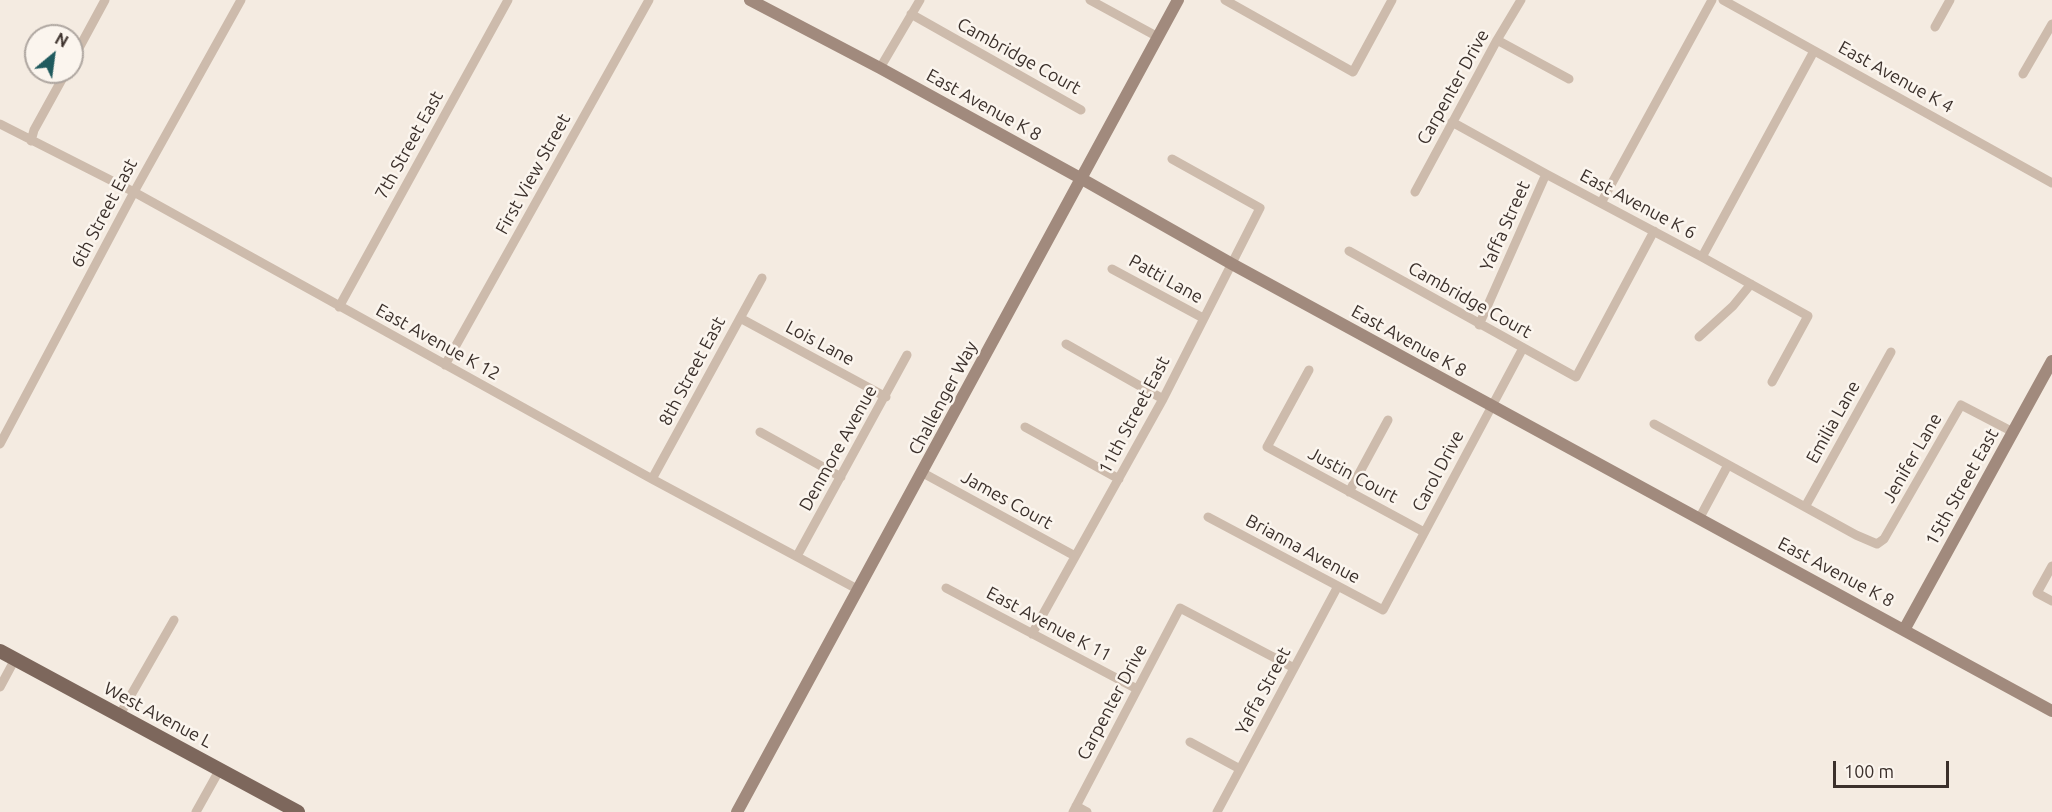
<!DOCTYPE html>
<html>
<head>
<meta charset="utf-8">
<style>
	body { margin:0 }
	#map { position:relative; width:2052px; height:812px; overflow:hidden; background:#f4ebe1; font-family:Ubuntu,sans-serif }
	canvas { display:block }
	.north { position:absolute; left:24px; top:24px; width:60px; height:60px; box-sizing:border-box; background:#fbf5ee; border:2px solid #aea6a0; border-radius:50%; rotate:29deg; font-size:16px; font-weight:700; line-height:24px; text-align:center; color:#3b302b }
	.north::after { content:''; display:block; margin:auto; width:21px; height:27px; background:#1f5a5e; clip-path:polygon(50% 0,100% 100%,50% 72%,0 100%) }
	.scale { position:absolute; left:1833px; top:761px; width:116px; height:27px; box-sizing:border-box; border:3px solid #3b302b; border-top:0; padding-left:8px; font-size:18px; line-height:21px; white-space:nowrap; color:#3b302b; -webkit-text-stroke:4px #fbf5ee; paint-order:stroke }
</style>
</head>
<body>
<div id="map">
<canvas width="2052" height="812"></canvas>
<div class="north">N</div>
<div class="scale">100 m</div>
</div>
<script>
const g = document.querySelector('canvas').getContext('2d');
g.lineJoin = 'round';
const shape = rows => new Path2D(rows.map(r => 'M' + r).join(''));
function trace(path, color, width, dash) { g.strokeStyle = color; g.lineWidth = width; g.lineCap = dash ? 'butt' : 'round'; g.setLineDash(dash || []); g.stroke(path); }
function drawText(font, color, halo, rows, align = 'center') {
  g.font = font + ' Ubuntu,sans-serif'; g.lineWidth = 5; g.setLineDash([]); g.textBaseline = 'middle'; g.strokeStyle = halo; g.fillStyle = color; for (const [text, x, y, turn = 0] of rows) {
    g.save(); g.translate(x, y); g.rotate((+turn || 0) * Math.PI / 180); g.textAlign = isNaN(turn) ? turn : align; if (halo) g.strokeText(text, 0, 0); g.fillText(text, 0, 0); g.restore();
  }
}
const street = shape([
	[1090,0,1158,37],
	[1225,0,1353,72,1392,0],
	[1723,0,2052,183],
	[911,14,1081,110],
	[1935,27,1950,0],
	[1497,40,1569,79],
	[72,61,105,0],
	[880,68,920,0],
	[2023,74,2052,24],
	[1452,122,1546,174,1702,257,1808,316,1772,382],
	[0,124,134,192,652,479,859,590],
	[31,141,34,130,66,72],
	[1415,192,1497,40,1521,0],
	[1601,203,1712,0],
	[1349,251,1576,377,1654,231],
	[1702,257,1814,51],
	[1112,269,1203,318],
	[339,307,508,0],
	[740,318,886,397],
	[1479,325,1546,174],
	[1699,337,1733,306,1751,284],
	[1066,344,1163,399],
	[445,365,649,0],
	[1309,370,1267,447,1424,532],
	[1654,424,1856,535,1877,544,1884,539,1961,405,2013,432],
	[1025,427,1119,479],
	[760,432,841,477],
	[0,444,134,192,241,0],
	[923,473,1075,556],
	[652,479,762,278],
	[1349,492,1388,420],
	[1805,507,1891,352],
	[1208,517,1383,610,1523,348],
	[1699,519,1728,465],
	[797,556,907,355],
	[2052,566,2037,593,2052,601],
	[946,588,1137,689],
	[1032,634,1163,399,1260,208,1172,159],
	[0,687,15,659],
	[119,716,174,620],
	[1190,742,1240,769],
	[1076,806,1087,812],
	[196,812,220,769],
	[1073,812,1180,608,1294,668],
	[1217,812,1338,586]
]);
const secondary = shape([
	[750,0,880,68,1082,179,1232,264,2052,711],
	[1904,630,2052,361],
	[737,812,1178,0]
]);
const primary = shape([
	[0,651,298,812]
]);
const streetNames = [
	["Cambridge Court",1019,56,29],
	["East Avenue K 4",1896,77,29],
	["Carpenter Drive",1453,87,-61],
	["East Avenue K 8",984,105,29],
	["7th Street East",409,145,-61],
	["First View Street",533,174,-61],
	["East Avenue K 6",1638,204,28],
	["6th Street East",104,213,-62],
	["Yaffa Street",1505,226,-66],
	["Patti Lane",1166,279,29],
	["Cambridge Court",1470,300,29],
	["East Avenue K 8",1409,341,29],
	["East Avenue K 12",438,342,29],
	["Lois Lane",820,343,28],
	["8th Street East",692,371,-62],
	["Challenger Way",943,398,-62],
	["11th Street East",1134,415,-62],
	["Emilia Lane",1833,422,-61],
	["Denmore Avenue",838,448,-61],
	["Jenifer Lane",1912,458,-60],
	["Carol Drive",1438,471,-62],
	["Justin Court",1353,475,28],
	["15th Street East",1962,487,-61],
	["James Court",1007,500,29],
	["Brianna Avenue",1303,549,28],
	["East Avenue K 8",1836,572,28],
	["East Avenue K 11",1049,624,28],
	["Yaffa Street",1263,691,-62],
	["Carpenter Drive",1112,702,-62],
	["West Avenue L",158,715,28]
];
trace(street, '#cdbbac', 9);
trace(secondary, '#a18a7d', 12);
trace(primary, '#7d675c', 14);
drawText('18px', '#3b302b', '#fbf5ee', streetNames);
</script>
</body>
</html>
